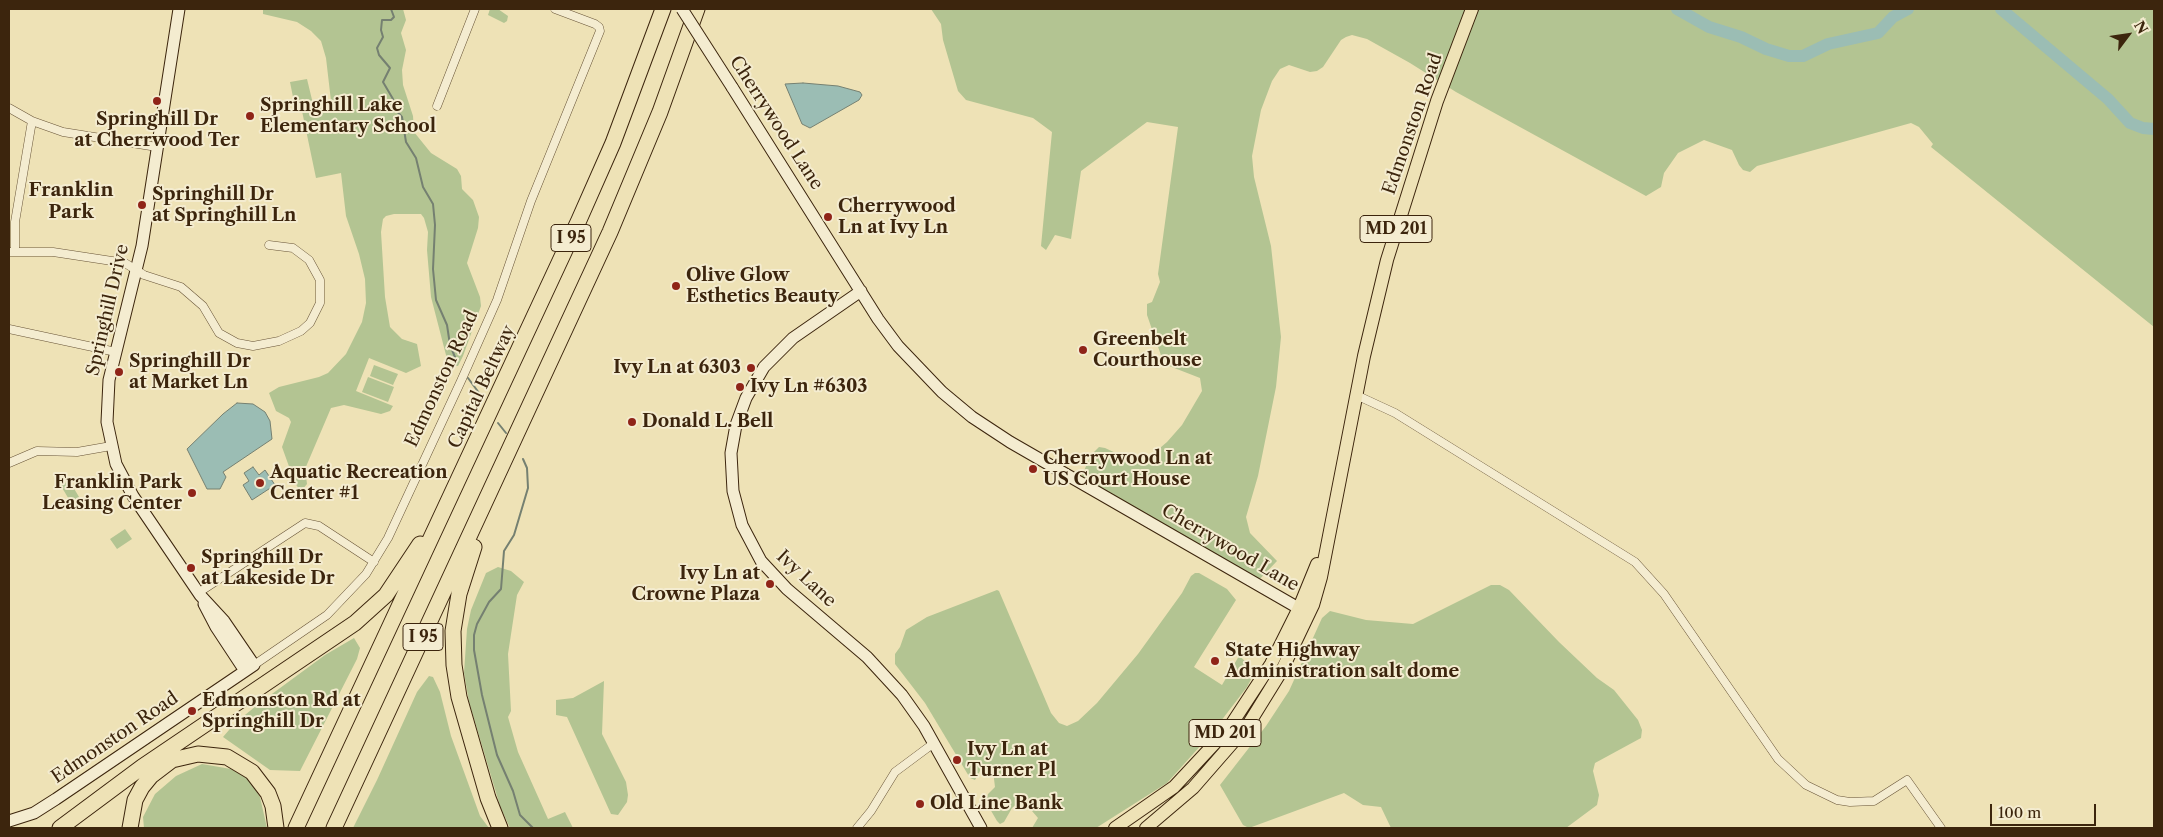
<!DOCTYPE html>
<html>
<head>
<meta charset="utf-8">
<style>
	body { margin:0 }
	#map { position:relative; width:2163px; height:837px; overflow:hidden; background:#eee2b6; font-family:"Libre Caslon Text",serif }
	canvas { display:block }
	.frame { position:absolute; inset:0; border:10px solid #3c250d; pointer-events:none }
	.north { position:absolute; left:2103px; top:10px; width:50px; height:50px; -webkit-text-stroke:4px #f4ecd0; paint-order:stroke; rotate:59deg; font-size:14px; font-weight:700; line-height:20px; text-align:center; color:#3c250d }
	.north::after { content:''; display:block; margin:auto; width:18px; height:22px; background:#3c250d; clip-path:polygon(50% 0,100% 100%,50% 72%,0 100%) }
	.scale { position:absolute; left:1990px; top:804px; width:106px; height:22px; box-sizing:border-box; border:2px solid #3c250d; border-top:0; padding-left:6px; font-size:15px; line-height:18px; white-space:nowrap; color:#3c250d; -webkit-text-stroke:4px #f4ecd0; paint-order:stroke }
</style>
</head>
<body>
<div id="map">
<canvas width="2163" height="837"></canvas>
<div class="frame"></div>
<div class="north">N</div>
<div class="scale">100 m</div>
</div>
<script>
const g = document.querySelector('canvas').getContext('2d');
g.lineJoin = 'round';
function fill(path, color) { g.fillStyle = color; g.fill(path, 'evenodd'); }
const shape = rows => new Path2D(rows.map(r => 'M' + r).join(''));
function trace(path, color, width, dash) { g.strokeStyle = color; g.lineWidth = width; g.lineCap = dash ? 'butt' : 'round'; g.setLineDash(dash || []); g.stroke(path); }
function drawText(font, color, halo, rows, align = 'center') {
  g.font = font + ' "Libre Caslon Text",serif'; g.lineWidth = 4; g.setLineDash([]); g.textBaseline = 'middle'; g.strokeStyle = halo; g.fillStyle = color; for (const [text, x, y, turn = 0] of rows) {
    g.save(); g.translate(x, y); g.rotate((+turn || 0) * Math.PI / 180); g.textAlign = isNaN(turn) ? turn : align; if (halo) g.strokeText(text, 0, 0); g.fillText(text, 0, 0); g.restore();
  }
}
const green = shape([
	[263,9,403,9,406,20,401,33,406,50,402,70,403,85,413,116,414,132,431,153,457,169,461,176,462,189,473,200,479,217,478,228,467,263,480,297,481,306,463,356,458,366,454,366,446,355,431,297,427,250,428,232,424,218,421,214,394,214,386,216,383,219,381,232,385,297,390,327,402,339,417,344,421,366,406,373,369,358,356,391,393,406,390,411,381,414,344,405,331,408,305,469,307,484,302,490,299,489,295,483,282,447,291,422,289,418,276,411,269,393,279,387,319,377,328,373,346,354,362,322,366,303,365,279,359,254,346,216,341,173,316,178,302,111,296,112,290,82,307,79,314,108,327,105,331,101,326,58,321,41,311,31,297,22,263,14],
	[490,9,498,9,508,16,507,21,504,23,488,15],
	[931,9,2154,9,2154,327,1931,147,1933,144,1919,127,1911,123,1757,166,1750,172,1743,170,1739,165,1732,150,1704,140,1678,153,1664,173,1661,187,1646,196,1456,92,1410,63,1367,39,1352,35,1346,37,1341,40,1323,67,1317,71,1310,72,1289,65,1280,69,1272,81,1261,110,1252,156,1254,177,1271,246,1281,337,1276,387,1258,476,1246,517,1250,533,1277,561,1256,583,1079,482,1091,455,1099,447,1105,448,1135,462,1141,463,1147,459,1167,442,1182,425,1202,391,1200,378,1164,364,1147,315,1147,304,1152,302,1160,282,1158,274,1178,127,1147,122,1081,171,1071,239,1055,235,1046,250,1041,246,1052,132,1033,118,966,100,958,91,943,40,941,24],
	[374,365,398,374,393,385,370,376],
	[368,377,394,387,388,402,362,392],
	[69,480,82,502,73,506,61,486],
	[125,529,132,539,117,549,110,539],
	[498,567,511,571,524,582,517,595,508,654,511,711,508,717,518,752,548,819,565,812,573,828,510,828,500,806,469,702,464,673,467,629,471,610,486,573],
	[1195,573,1199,573,1227,589,1236,600,1194,667,1222,685,1239,656,1256,670,1247,687,1211,734,1167,783,1096,828,1032,828,1038,818,1026,804,1020,801,1012,808,1004,822,1000,824,997,821,986,802,988,794,995,787,993,771,984,769,980,771,975,780,970,778,925,703,895,664,895,654,900,647,906,630,927,617,997,590,999,591,1051,713,1059,723,1067,726,1078,721,1097,703,1138,654,1182,593,1191,576],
	[1491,585,1500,585,1509,590,1559,642,1597,678,1614,690,1638,720,1642,730,1641,738,1595,763,1593,771,1599,795,1597,805,1566,828,1391,828,1381,807,1363,805,1344,793,1249,828,1243,825,1220,785,1266,726,1289,691,1322,618,1330,611,1366,620,1413,624],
	[354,638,360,648,357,659,300,771,270,770,223,737,235,723,261,702,325,655],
	[429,676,433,677,440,692,451,736,480,816,489,828,353,828,377,780,417,692],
	[604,681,602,734,626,782,628,795,627,802,618,815,611,814,567,717,556,715,556,700,573,698],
	[202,764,231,769,250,780,260,797,267,828,144,828,143,817,155,794,176,776]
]);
const water = shape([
	[803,83,838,86,860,92,862,95,859,100,810,128,802,124,785,84,803,83],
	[237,403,253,404,265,412,270,421,272,439,223,472,226,477,220,489,207,489,187,449,223,414,237,403],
	[253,467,259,475,265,470,275,485,252,500,243,485,249,481,244,473,253,467]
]);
const stream = shape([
	[391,9,394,17,391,20,382,20,381,30,383,37,377,48,379,55,390,68,383,82,393,99,395,109,402,117,406,142,416,158,423,187,433,204,435,225,433,269,436,300,447,325,450,345,457,362],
	[468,378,482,397],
	[498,423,506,433],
	[523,459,527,468,528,488,514,535,504,551,501,589,489,602,477,624,474,635,474,650,482,695,497,755,513,791,520,815,533,828]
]);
const river = shape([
	[1677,9,1709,27,1741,37,1766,49,1789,56,1803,56,1828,44,1878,33,1893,17,1908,9],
	[2001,9,2108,99,2130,123,2143,128,2154,129]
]);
const street = shape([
	[437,106,475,9],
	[9,108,32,121,63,132,157,147],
	[15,251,15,222,32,121],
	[9,252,53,252,125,263,144,275,181,287,203,306,219,333,237,343,253,346,279,341,301,331,310,323,320,303,320,280,309,260,293,248,269,245],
	[9,329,116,352],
	[1356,395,1395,413,1635,562,1664,594,1778,759,1806,785,1837,800,1850,802,1874,801,1907,780,1941,828],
	[9,463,37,451,77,452,111,446],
	[198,593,305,523,319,526,374,562],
	[254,665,327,615,366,574,388,538,461,381,497,300,531,201,600,31,599,27,595,24,555,9],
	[857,828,871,811,895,772,934,743]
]);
const secondary = shape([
	[732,87,878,319,898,346,942,392,972,417,1010,442,1307,613],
	[861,291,793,338,764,367,746,398,736,425,731,453,733,491,742,525,761,561,787,589,867,657,902,695,924,726,981,828],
	[204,604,216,627,245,671],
	[9,821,34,813,56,799,254,665,224,621,200,595,133,496,116,464,107,422,109,380,142,246,179,9]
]);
const primary = shape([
	[1115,828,1174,787,1229,728,1271,664,1299,608,1317,564],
	[1146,828,1193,788,1248,725,1282,670,1313,605,1321,577,1364,356,1387,260,1437,101,1472,9]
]);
const highway = shape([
	[474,547,459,594,453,631,454,665,459,697,488,798,500,828],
	[60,828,142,767,355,623,386,595,420,544],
	[130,828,135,800,142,787,151,776,172,760,198,754,227,757,252,772,268,793,273,806,276,828],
	[296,828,579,220,613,143,663,9],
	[334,828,610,232,660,112,697,9]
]);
const secondaryBridge = shape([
	[682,9,732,87]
]);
const markers = [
	[157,101,5,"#8f2418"],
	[250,116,5,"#8f2418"],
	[142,205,5,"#8f2418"],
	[828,217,5,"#8f2418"],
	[676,286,5,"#8f2418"],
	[1083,350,5,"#8f2418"],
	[751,368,5,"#8f2418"],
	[119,372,5,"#8f2418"],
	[740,387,5,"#8f2418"],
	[632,422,5,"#8f2418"],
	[1033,469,5,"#8f2418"],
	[260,483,5,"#8f2418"],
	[192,493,5,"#8f2418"],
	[191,568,5,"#8f2418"],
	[770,584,5,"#8f2418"],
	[1215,661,5,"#8f2418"],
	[192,711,5,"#8f2418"],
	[957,760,5,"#8f2418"],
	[920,804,5,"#8f2418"]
];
const shields = [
	[1396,229,72],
	[571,238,40],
	[423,637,40],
	[1225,733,72]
];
const shieldNames = [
	["MD 201",1396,229],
	["I 95",571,238],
	["I 95",423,637],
	["MD 201",1225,733]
];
const poiNames = [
	["Springhill Lake",260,106],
	["Elementary School",260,127],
	["Springhill Dr",157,120,"center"],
	["at Cherrwood Ter",157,141,"center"],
	["Springhill Dr",152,195],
	["at Springhill Ln",152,216],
	["Cherrywood",838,207],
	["Ln at Ivy Ln",838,228],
	["Olive Glow",686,276],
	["Esthetics Beauty",686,297],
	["Greenbelt",1093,340],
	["Courthouse",1093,361],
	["Springhill Dr",129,362],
	["at Market Ln",129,383],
	["Ivy Ln at 6303",741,368,"right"],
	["Ivy Ln #6303",750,387],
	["Donald L. Bell",642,422],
	["Cherrywood Ln at",1043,459],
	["US Court House",1043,480],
	["Aquatic Recreation",270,473],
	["Center #1",270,494],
	["Franklin Park",182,483,"right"],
	["Leasing Center",182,504,"right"],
	["Springhill Dr",201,558],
	["at Lakeside Dr",201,579],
	["Ivy Ln at",760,574,"right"],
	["Crowne Plaza",760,595,"right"],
	["State Highway",1225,651],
	["Administration salt dome",1225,672],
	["Edmonston Rd at",202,701],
	["Springhill Dr",202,722],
	["Ivy Ln at",967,750],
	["Turner Pl",967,771],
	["Old Line Bank",930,804]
];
const streetNames = [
	["Cherrywood Lane",776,123,57],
	["Edmonston Road",1413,124,-71],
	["Springhill Drive",108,310,-77],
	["Edmonston Road",442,379,-65],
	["Capital Beltway",482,387,-65],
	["Cherrywood Lane",1230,548,30],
	["Ivy Lane",806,579,43],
	["Edmonston Road",115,738,-34]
];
const neighbourhoodNames = [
	["Franklin",71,191],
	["Park",71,213]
];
fill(green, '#b3c492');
fill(water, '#9bbdb4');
trace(water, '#758071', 1);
trace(stream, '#758071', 2);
trace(river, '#9bbdb4', 12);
trace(street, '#685437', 9);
trace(secondary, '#3c250d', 13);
trace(primary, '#3c250d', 14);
trace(highway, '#3c250d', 17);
trace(street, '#f4ecd0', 8);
trace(secondary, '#f4ecd0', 11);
trace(primary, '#eee2b6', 12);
trace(highway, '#eee2b6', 15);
trace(secondaryBridge, '#3c250d', 13, []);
trace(secondaryBridge, '#f4ecd0', 11);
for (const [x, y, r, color] of markers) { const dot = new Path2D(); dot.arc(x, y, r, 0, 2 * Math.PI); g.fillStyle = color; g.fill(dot); trace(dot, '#f4ecd0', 2); }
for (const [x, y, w] of shields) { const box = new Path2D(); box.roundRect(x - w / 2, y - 13.5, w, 27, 4); g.fillStyle = '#f4ecd0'; g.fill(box); trace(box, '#3c250d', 1); }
drawText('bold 16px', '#3c250d', null, shieldNames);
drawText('bold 18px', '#3c250d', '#f4ecd0', poiNames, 'left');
drawText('18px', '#3c250d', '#f4ecd0', streetNames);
drawText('bold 19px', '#3c250d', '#f4ecd0', neighbourhoodNames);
</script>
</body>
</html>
